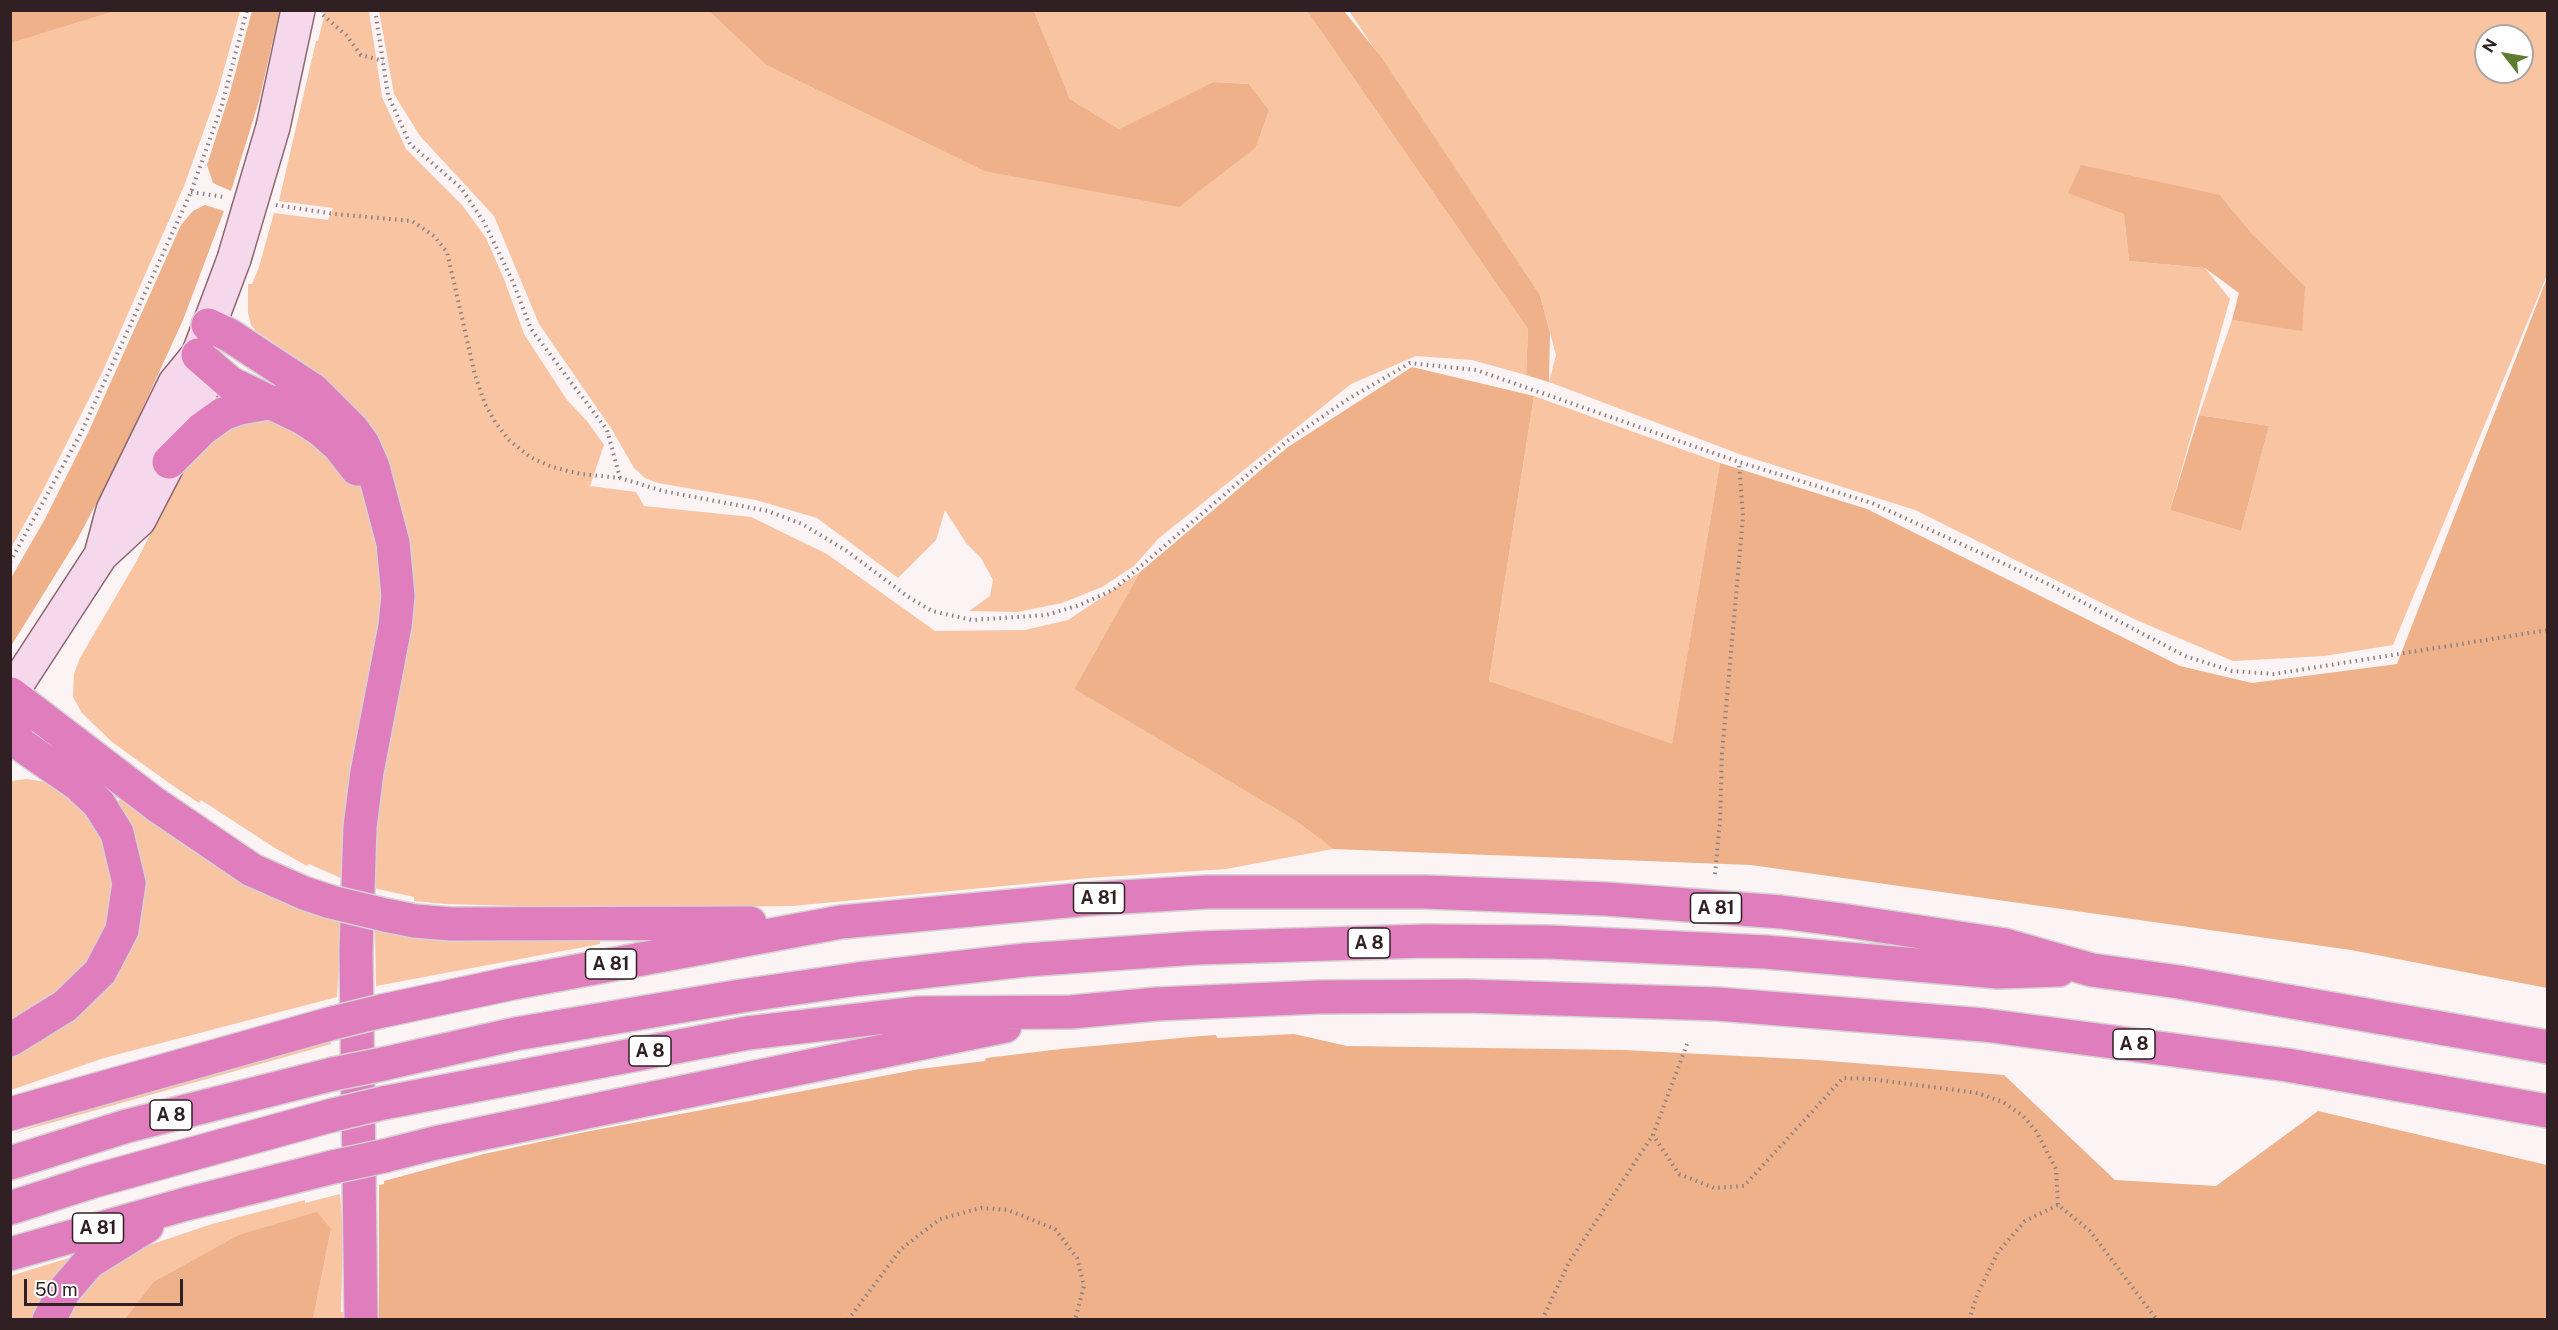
<!DOCTYPE html>
<html>
<head>
<meta charset="utf-8">
<style>
	body { margin:0 }
	#map { position:relative; width:2558px; height:1330px; overflow:hidden; background:#fbf3f4; font-family:"Public Sans",sans-serif }
	canvas { display:block }
	.frame { position:absolute; inset:0; border:12px solid #302023; pointer-events:none }
	.north { position:absolute; left:2474px; top:24px; width:60px; height:60px; box-sizing:border-box; background:#fff; border:2px solid #aca6a7; border-radius:50%; rotate:301deg; font-size:16px; font-weight:700; line-height:24px; text-align:center; color:#302023 }
	.north::after { content:''; display:block; margin:auto; width:21px; height:27px; background:#5f7b30; clip-path:polygon(50% 0,100% 100%,50% 72%,0 100%) }
	.scale { position:absolute; left:24px; top:1279px; width:159px; height:27px; box-sizing:border-box; border:3px solid #302023; border-top:0; padding-left:8px; font-size:18px; line-height:21px; white-space:nowrap; color:#302023; -webkit-text-stroke:4px #fff; paint-order:stroke }
</style>
</head>
<body>
<div id="map">
<canvas width="2558" height="1330"></canvas>
<div class="frame"></div>
<div class="north">N</div>
<div class="scale">50 m</div>
</div>
<script>
const g = document.querySelector('canvas').getContext('2d');
g.lineJoin = 'round';
function fill(path, color) { g.fillStyle = color; g.fill(path, 'evenodd'); }
const shape = rows => new Path2D(rows.map(r => 'M' + r).join(''));
function trace(path, color, width, dash) { g.strokeStyle = color; g.lineWidth = width; g.lineCap = dash ? 'butt' : 'round'; g.setLineDash(dash || []); g.stroke(path); }
function drawText(font, color, halo, rows, align = 'center') {
  g.font = font + ' "Public Sans",sans-serif'; g.lineWidth = 6; g.setLineDash([]); g.textBaseline = 'middle'; g.strokeStyle = halo; g.fillStyle = color; for (const [text, x, y, turn = 0] of rows) {
    g.save(); g.translate(x, y); g.rotate((+turn || 0) * Math.PI / 180); g.textAlign = isNaN(turn) ? turn : align; if (halo) g.strokeText(text, 0, 0); g.fillText(text, 0, 0); g.restore();
  }
}
const green = shape([
	[115,11,240,11,218,91,184,186,101,375,41,494,11,548,10,43],
	[317,11,369,11,382,97,406,149,462,205,486,238,504,279,524,334,567,400,587,421,604,445,590,486,636,492,644,506,751,517,827,554,935,631,1025,630,1068,620,1140,572,1074,689,1296,821,1333,849,1226,869,1088,878,792,906,592,908,445,904,414,901,414,897,374,888,375,834,384,762,407,649,360,415,311,368,256,331,251,325,248,313,248,284,252,284,259,267,274,213,328,220,333,208,279,201,316,41,318,41,325,13],
	[379,11,709,11,766,65,984,171,1256,147,1269,110,1249,84,1213,82,1119,129,1070,99,1034,11,1307,11,1528,329,1526,375,1472,360,1416,356,1351,384,1159,538,1134,566,1102,587,1062,603,1018,612,969,611,990,596,993,580,981,558,966,543,945,510,936,540,898,578,817,518,756,500,658,483,645,478,634,468,611,428,539,324,494,216,420,136,394,94],
	[1349,11,2547,11,2547,275,2393,645,2324,656,2233,661,2134,619,1915,510,1742,455,1549,382,1556,355,1540,295],
	[2486,36,2522,36,2522,72,2486,72],
	[2220,195,2253,235,2302,330,2232,320,2199,415,2269,426,2241,531,2170,510,2230,299,2205,268,2129,261,2124,213],
	[1534,396,1720,463,1672,745,1489,681],
	[236,418,284,419,356,479,363,491,381,552,383,619,375,643,346,794,341,878,309,864,307,866,275,848,201,800,199,803,172,785,112,742,82,713,73,697,74,674,80,658,136,562,192,453],
	[27,779,52,783,101,823,117,904,93,963,11,1029,11,781],
	[123,794,307,910,307,912,341,923,337,997,104,1058,11,1090,10,1055,118,960,114,808],
	[375,930,413,936,600,940,600,944,376,986],
	[330,1040,331,1044,310,1050,11,1134,140,1090],
	[340,1194,343,1231,341,1312,344,1312,343,1319,313,1319,331,1229,238,1235,153,1282,125,1319,62,1320,87,1282,129,1252,212,1224,305,1200,305,1203],
	[79,1255,38,1319,11,1319,10,1276]
]);
const forest = shape([
	[11,10,115,10,115,11,11,43],
	[252,11,283,11,282,13,279,13,259,101,231,191,213,183,207,165,229,96],
	[709,11,1034,11,1070,99,1119,129,1213,82,1249,84,1269,110,1256,147,1179,207,984,171,766,65],
	[1307,11,1344,11,1381,57,1540,295,1550,333,1549,382,1526,375,1528,329],
	[2081,165,2220,195,2253,235,2305,287,2302,331,2232,320,2239,293,2205,268,2129,261,2124,214,2068,193],
	[205,205,224,211,183,320,117,464,77,540,11,646,11,578,45,519,88,433,181,225,193,211],
	[2547,278,2547,988,2351,950,1751,865,1333,849,1296,821,1074,689,1140,572,1288,447,1412,367,1534,396,1489,681,1672,744,1720,463,1867,509,2180,666,2252,683,2397,664],
	[2199,415,2269,426,2241,531,2170,510],
	[1294,1034,1347,1046,1624,1050,1817,1060,2004,1075,2115,1180,2216,1186,2318,1111,2547,1165,2547,1319,379,1319,379,1185,384,1184,384,1181,484,1154,585,1132,920,1069,985,1061,986,1058,1061,1049,1202,1036,1216,1035,1217,1038],
	[317,1212,331,1229,313,1319,125,1319,153,1282,238,1235]
]);
const path = shape([
	[375,10,388,95,410,144,461,188,484,222,513,282,531,329,607,430,620,478],
	[323,15,346,35,361,55,383,61],
	[191,192,224,197],
	[276,205,335,214,412,221,434,236,447,252,475,375,485,404,495,422,509,440,530,457,552,467,581,474,620,478,663,491,768,511,802,524,847,551,907,596,932,611,972,620,1046,615,1077,606,1113,590,1287,441,1348,399,1410,363,1476,370,1739,462,1872,503,2046,583,2185,656,2232,671,2274,674,2548,630],
	[10,562,81,433,191,192,221,108,247,10],
	[1715,874,1720,821,1722,754,1743,517,1739,462],
	[1687,1044,1653,1135,1679,1174,1714,1188,1744,1186,1843,1078,1870,1079,1978,1093,2003,1102,2023,1116,2036,1131,2056,1169,2058,1205,2090,1231,2157,1320],
	[848,1320,901,1249,940,1219,981,1208,1008,1210,1055,1229,1077,1258,1084,1286,1075,1320],
	[1542,1320,1569,1262,1653,1135],
	[1969,1320,1978,1293,1998,1252,2025,1221,2058,1205]
]);
const secondary = shape([
	[273,127,298,10],
	[101,555,113,510,175,383,198,355,234,259],
	[10,695,101,555,139,520,169,462,203,386,198,355]
]);
const motorway = shape([
	[208,325,229,335,313,390,352,429,363,444,373,467,393,543,398,596,395,626,367,772,360,827,356,952,361,1320],
	[198,355,230,383,301,417,321,430,339,446,357,469],
	[169,462,202,429,223,414,240,408,273,402],
	[11,694,155,804,252,870,304,893,331,902],
	[10,726,20,744,79,785,99,804,117,833,129,883,122,930,100,972,65,1006,10,1040],
	[385,915,415,921,451,924,750,923],
	[382,1011,513,983,841,922,1088,899,1207,892,1425,892,1606,899,1781,912,1842,920,2005,945,2092,970,2179,982,2548,1047],
	[383,1064,515,1034,741,996,858,979,1025,960,1196,948,1425,941,1549,942,1766,952,1998,972,2059,970],
	[383,1103,748,1033,919,1013,1071,1012,1157,1004,1319,997,1467,996,1717,1004,1984,1025,2287,1065,2548,1111],
	[10,1114,333,1023],
	[384,1156,435,1143,1005,1026],
	[10,1163,127,1126,333,1074],
	[10,1208,94,1181,333,1115],
	[10,1254,186,1204,333,1167],
	[49,1320,64,1291,89,1262,147,1226]
]);
const secondaryBridge = shape([
	[234,259,273,127]
]);
const motorwayBridge = shape([
	[331,902,385,915],
	[333,1023,382,1011],
	[333,1074,383,1064],
	[333,1115,383,1103],
	[333,1167,384,1156]
]);
const shields = [
	[1099,898,51],
	[1716,908,51],
	[1369,943,42],
	[611,964,51],
	[2134,1044,42],
	[650,1051,42],
	[171,1115,42],
	[98,1228,51]
];
const shieldNames = [
	["A 81",1099,898],
	["A 81",1716,908],
	["A 8",1369,943],
	["A 81",611,964],
	["A 8",2134,1044],
	["A 8",650,1051],
	["A 8",171,1115],
	["A 81",98,1228]
];
fill(green, '#f9c4a1');
fill(forest, '#eeb189');
trace(secondary, '#8c666e', 36);
trace(motorway, '#d6d2d3', 36);
trace(path, '#8c8082', 4, [1.5, 4.5]);
trace(secondary, '#f5d8eb', 33);
trace(motorway, '#df7dbd', 33);
trace(secondaryBridge, '#8c666e', 36, []);
trace(motorwayBridge, '#d6d2d3', 36, []);
trace(secondaryBridge, '#f5d8eb', 33);
trace(motorwayBridge, '#df7dbd', 33);
for (const [x, y, w] of shields) { const box = new Path2D(); box.roundRect(x - w / 2, y - 15, w, 30, 4.5); g.fillStyle = '#fff'; g.fill(box); trace(box, '#302023', 1.5); }
drawText('bold 18px', '#302023', null, shieldNames);
</script>
</body>
</html>
